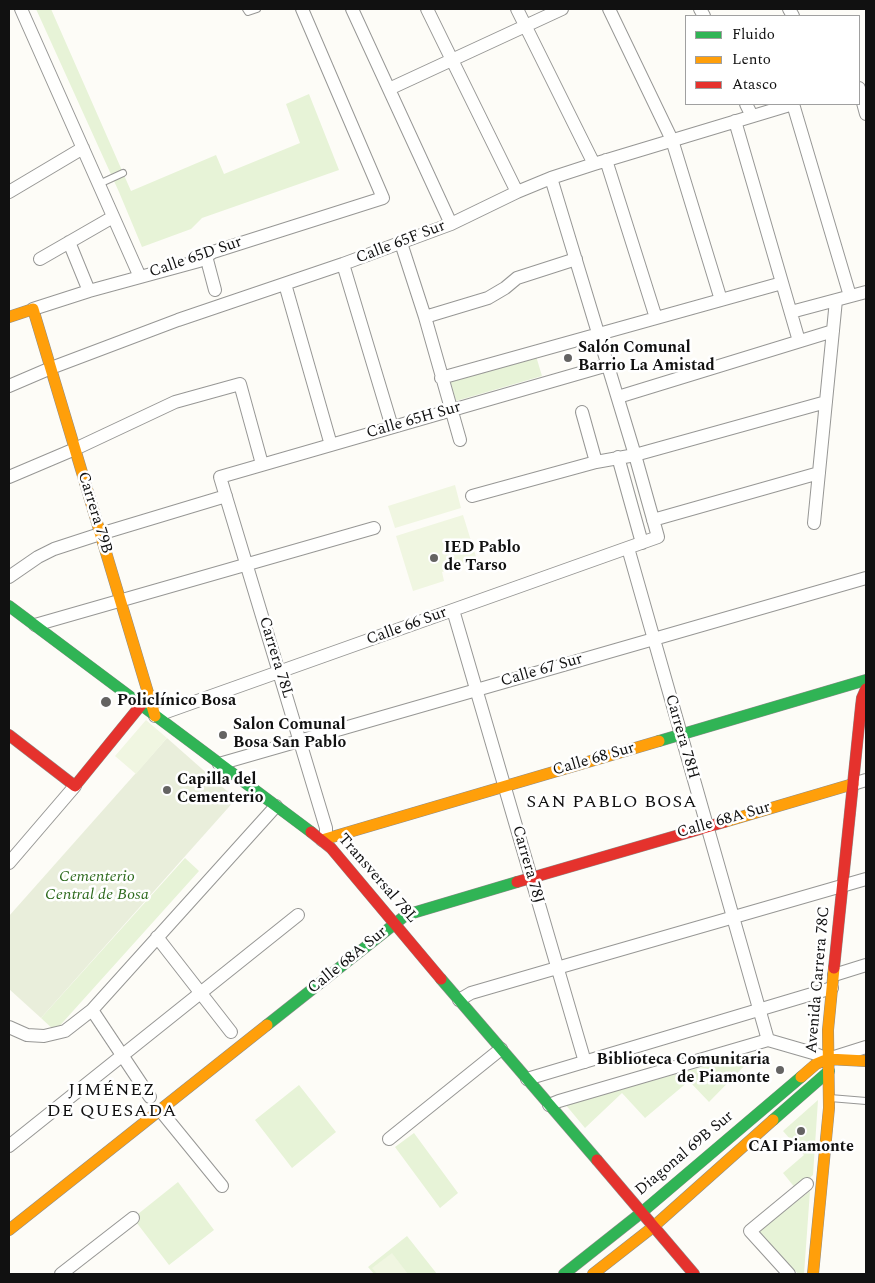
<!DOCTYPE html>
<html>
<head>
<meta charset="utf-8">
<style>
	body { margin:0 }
	#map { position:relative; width:875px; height:1283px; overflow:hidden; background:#fdfcf7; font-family:Spectral,serif }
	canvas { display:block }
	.frame { position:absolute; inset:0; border:10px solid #111; pointer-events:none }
	.legend { position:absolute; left:685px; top:15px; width:175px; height:90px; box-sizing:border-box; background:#fff; border:1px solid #a0a0a0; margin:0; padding:6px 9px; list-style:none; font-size:15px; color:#111 }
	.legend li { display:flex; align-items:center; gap:10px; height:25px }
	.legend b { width:25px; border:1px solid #a0a0a0 }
</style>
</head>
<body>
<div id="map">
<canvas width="875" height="1283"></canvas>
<div class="frame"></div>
<ul class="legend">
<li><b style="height:6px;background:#30b455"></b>Fluido</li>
<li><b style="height:6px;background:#ff9f0a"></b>Lento</li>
<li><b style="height:6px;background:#e5322d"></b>Atasco</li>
</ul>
</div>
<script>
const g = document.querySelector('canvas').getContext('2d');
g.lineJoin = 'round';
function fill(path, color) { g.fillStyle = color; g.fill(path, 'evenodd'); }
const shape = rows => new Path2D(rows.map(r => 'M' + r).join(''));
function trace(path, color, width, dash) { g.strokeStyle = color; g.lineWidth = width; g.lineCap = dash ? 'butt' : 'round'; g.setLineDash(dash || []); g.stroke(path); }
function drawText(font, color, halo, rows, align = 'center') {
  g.font = font + ' Spectral,serif'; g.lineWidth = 5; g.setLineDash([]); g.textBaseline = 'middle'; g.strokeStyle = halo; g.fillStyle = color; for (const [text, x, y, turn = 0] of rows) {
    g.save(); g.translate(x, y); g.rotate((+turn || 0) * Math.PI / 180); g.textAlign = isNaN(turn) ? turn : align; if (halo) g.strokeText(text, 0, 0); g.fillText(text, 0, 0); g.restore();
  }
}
const green = shape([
	[36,9,51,9,131,191,216,155,224,174,300,143,286,104,309,94,339,170,202,218,191,229,142,247,119,192],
	[536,356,542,376,456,401,450,380],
	[185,858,199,871,55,1031,41,1018],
	[758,1052,709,1102,689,1081,645,1118,622,1093,585,1128,565,1104],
	[299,1085,336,1132,292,1168,255,1120],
	[818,1100,813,1175,796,1189,783,1173,804,1155,783,1131],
	[414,1133,458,1193,440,1208,395,1147],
	[178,1182,214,1230,169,1265,133,1218],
	[810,1191,804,1274,798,1274,759,1231],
	[407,1236,437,1274,374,1274,368,1267]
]);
const cemetery = shape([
	[167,738,236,799,41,1018,9,989,9,916]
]);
const pitch = shape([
	[455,485,461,508,395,528,388,506],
	[463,515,477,560,442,572,444,581,413,591,396,536],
	[146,720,167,738,136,774,115,756],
	[392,1253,408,1274,377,1274,372,1268]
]);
const lane = shape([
	[246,9,248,12,257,9],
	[99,184,123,173],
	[830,1098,866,1101]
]);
const street = shape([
	[21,9,140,277],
	[352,9,451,224],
	[427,9,452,60,517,192],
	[517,9,594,164],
	[609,9,672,140,721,300],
	[700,9,704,16],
	[789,9,793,16],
	[859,88,866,114],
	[389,89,562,9],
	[746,104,752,116],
	[735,121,799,341],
	[606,160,656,318],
	[9,192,83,148],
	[69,242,89,291],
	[401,243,425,317,460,440],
	[206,256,215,290],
	[40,259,113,217],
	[343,264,392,427],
	[285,284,331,445],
	[33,309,89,291,199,261,213,252,383,198,302,9],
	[791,312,866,292],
	[425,317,488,298,505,288,517,278,576,259],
	[441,378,782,283],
	[9,386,51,368,178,320,343,264,451,224,517,192,551,178,594,164,793,104,850,296],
	[618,397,833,331],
	[582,412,596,462],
	[618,457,642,543],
	[9,477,75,449,175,402,240,384,262,464],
	[472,496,596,462,635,455,826,402],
	[653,520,819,473],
	[814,523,836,300],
	[628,548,768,1040],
	[9,577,38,557,54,549,100,534,226,496],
	[453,610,585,1062],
	[35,625,374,528],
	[155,716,658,537,635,455,551,178],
	[219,764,866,578],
	[853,784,866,780],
	[322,840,326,834,326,828,220,477,608,365],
	[9,863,75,786],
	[157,937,231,1032],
	[834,975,866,965],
	[459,1000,471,993,557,968,866,879],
	[92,1010,150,1097],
	[9,1027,27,1035,44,1036,65,1031,92,1010,276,806],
	[527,1079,832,988],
	[549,1105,559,1101,768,1040,813,1053,828,1059,866,1047],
	[160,1110,222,1186],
	[389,1139,501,1049],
	[9,1146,298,915],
	[61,1274,133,1218],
	[789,1274,750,1231,807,1184]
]);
const fast = shape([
	[9,606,311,832],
	[659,741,866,680],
	[441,979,597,1160],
	[267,1025,406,915,517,882],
	[773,1120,829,1071],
	[564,1274,641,1213,801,1077]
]);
const slow = shape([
	[9,317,33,309,155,716],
	[724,822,853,784],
	[322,840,659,741],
	[801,1077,816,1064,828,1059,866,1061],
	[9,1230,267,1025],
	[593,1274,653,1227,773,1120],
	[813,1274,829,1108,828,1030,834,968]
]);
const jam = shape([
	[9,735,75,786,141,705],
	[311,832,331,848,441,979],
	[517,882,724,822],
	[834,968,861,706,862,698,866,689],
	[597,1160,694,1274]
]);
const markers = [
	[568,358,5,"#646362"],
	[434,558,5,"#646362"],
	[106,702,6,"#646362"],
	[223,735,5,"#646362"],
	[167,790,5,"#646362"],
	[780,1070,5,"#646362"],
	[801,1131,5,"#646362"]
];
const streetNames = [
	["Calle 65F Sur",401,243,-21],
	["Calle 65D Sur",196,258,-19],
	["Calle 65H Sur",414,421,-16],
	["Carrera 79B",94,513,73],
	["Calle 66 Sur",407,627,-20],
	["Carrera 78L",275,658,73],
	["Calle 67 Sur",542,671,-16],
	["Carrera 78H",681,737,74],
	["Calle 68 Sur",594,760,-16],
	["Calle 68A Sur",724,821,-16],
	["Carrera 78J",527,865,74],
	["Transversal 78L",377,879,49],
	["Calle 68A Sur",348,961,-39],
	["Avenida Carrera 78C",819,980,-85],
	["Diagonal 69B Sur",685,1154,-40]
];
const poiNames = [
	["Salón Comunal",578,349],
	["Barrio La Amistad",578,367],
	["IED Pablo",444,549],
	["de Tarso",444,567],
	["Policlínico Bosa",117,702],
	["Salon Comunal",233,726],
	["Bosa San Pablo",233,744],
	["Capilla del",177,781],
	["Cementerio",177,799],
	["Biblioteca Comunitaria",770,1061,"right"],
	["de Piamonte",770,1079,"right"],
	["CAI Piamonte",801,1148,"center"]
];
const parkNames = [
	["Cementerio",97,878],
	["Central de Bosa",97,896]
];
const neighbourhoodNames = [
	["SAN PABLO BOSA",612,803],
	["JIMÉNEZ",112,1091],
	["DE QUESADA",112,1112]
];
fill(green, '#e7f3d7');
fill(cemetery, '#e9eedb');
fill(pitch, '#f0f6e1');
trace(lane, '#979795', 8);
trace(street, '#979795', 14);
trace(fast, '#8e8d8b', 12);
trace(slow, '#8e8d8b', 12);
trace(jam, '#8e8d8b', 12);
trace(lane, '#fffffe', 6);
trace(street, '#fffffe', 12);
trace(fast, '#30b455', 11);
trace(slow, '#ff9f0a', 11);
trace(jam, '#e5322d', 11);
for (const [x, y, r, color] of markers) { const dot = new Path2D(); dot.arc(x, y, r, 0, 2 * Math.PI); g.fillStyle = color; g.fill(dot); trace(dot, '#fff', 2); }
drawText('16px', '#111', '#fff', streetNames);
drawText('bold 16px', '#111', '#fff', poiNames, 'left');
drawText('italic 16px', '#2f6b1f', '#fff', parkNames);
g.letterSpacing = '1px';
drawText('18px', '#111', '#fff', neighbourhoodNames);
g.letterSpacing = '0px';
</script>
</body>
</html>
